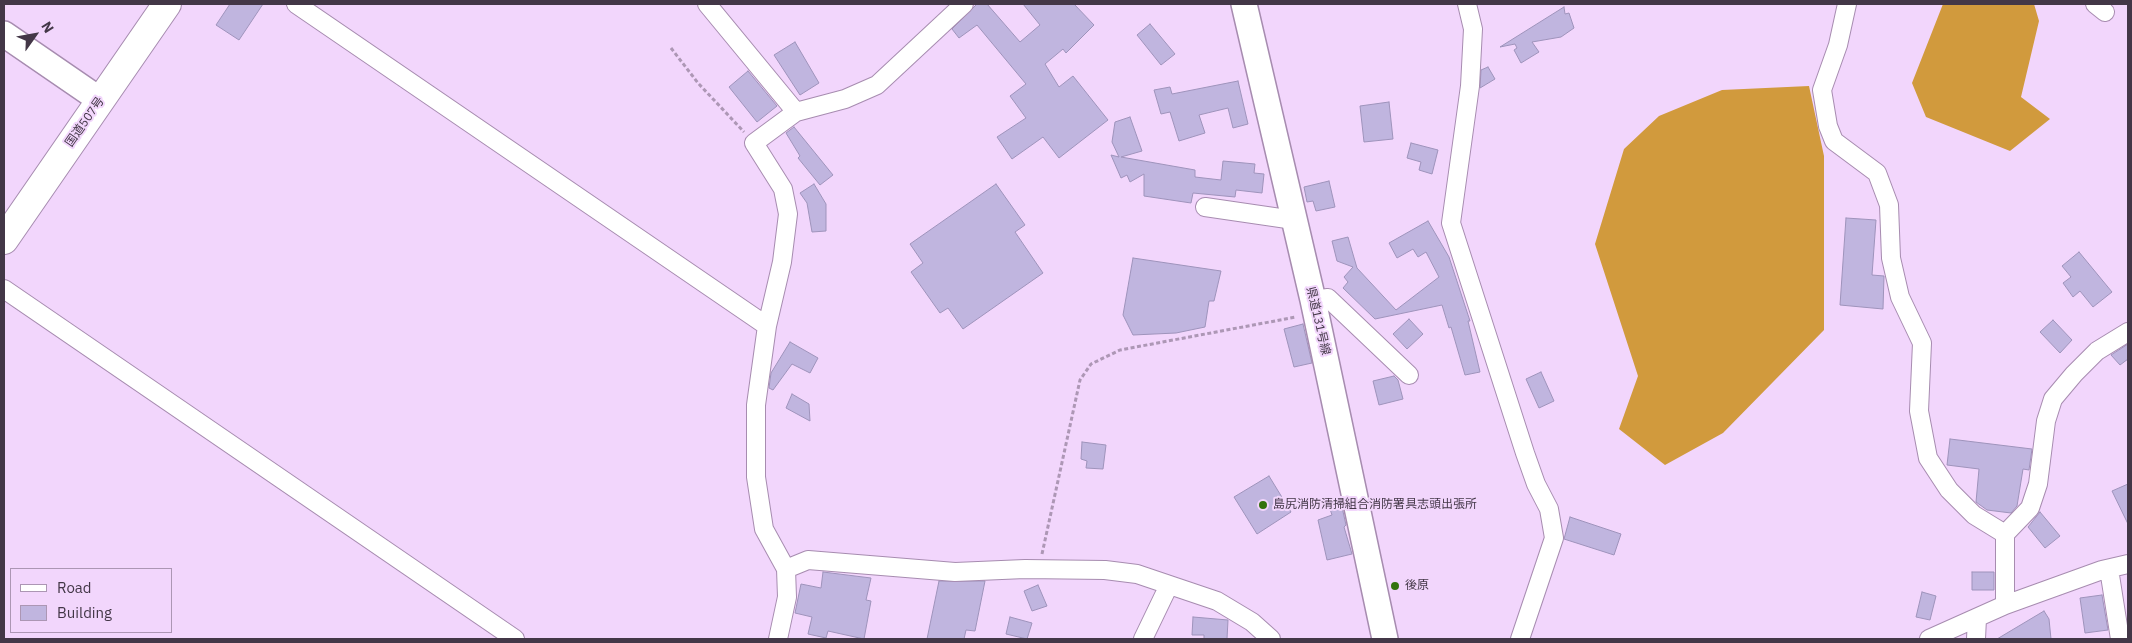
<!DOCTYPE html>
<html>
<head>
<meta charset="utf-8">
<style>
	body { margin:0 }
	#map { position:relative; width:2132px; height:643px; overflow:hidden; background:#f2d6fc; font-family:"IBM Plex Sans",sans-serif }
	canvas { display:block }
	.frame { position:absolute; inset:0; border:5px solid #433747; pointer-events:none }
	.legend { position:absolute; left:10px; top:568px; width:162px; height:65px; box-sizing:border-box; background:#f2d6fc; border:1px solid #ac96b4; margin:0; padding:6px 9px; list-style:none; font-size:15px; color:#433747 }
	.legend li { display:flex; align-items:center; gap:10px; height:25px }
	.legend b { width:25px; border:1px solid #ac96b4 }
	.north { position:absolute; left:10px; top:10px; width:50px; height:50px; -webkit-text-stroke:4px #f2d6fc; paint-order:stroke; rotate:58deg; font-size:14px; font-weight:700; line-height:20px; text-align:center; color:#433747 }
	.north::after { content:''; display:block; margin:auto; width:18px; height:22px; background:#433747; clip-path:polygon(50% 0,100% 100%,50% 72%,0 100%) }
</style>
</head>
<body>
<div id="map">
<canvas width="2132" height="643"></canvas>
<div class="frame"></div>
<ul class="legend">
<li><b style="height:6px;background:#fff"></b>Road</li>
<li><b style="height:14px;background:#c0b5df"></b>Building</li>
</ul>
<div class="north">N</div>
</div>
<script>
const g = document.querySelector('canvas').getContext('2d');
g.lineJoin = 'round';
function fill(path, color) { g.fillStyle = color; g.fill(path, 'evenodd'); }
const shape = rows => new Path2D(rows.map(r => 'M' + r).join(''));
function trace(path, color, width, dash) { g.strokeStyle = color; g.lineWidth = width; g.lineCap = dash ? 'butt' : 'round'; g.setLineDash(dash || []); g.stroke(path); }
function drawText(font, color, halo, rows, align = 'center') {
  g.font = font + ' "IBM Plex Sans","Noto Sans JP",sans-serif'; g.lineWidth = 4; g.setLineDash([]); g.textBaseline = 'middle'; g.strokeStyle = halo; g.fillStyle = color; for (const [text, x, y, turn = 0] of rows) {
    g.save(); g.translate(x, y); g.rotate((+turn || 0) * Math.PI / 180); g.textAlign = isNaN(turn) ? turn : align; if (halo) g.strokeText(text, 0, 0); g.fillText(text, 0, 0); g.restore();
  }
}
const forest = shape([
	[1943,4,2034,4,2039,21,2021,97,2050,119,2010,151,1926,117,1912,83],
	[1809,86,1824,156,1824,330,1723,433,1665,465,1619,429,1638,376,1595,244,1624,149,1659,116,1722,90]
]);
const building = shape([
	[230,4,263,4,239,40,216,25,230,4],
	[977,4,987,4,1020,42,1040,25,1023,4,1074,4,1094,25,1066,53,1063,49,1045,64,1059,87,1073,76,1108,120,1059,158,1043,137,1012,159,997,137,1026,118,1010,96,1026,84,977,25,959,38,952,29,977,4],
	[1564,7,1565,14,1569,13,1574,28,1561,37,1532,42,1539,52,1521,63,1514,50,1517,48,1515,44,1500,47,1564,7],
	[1150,24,1175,54,1161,65,1137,35,1150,24],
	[795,42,819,83,800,95,774,55,795,42],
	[1488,67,1495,79,1480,88,1481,70,1488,67],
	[748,71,777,106,757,122,729,87,748,71],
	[1238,81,1248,124,1233,128,1228,108,1199,115,1205,133,1179,141,1170,112,1161,114,1154,90,1170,87,1172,94,1238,81],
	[1389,102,1393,139,1364,142,1360,106,1389,102],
	[1130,117,1142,151,1121,157,1195,170,1195,177,1221,180,1223,161,1255,164,1254,173,1264,174,1262,193,1236,190,1235,197,1193,193,1191,203,1144,196,1144,174,1130,182,1127,175,1121,178,1111,155,1119,157,1112,142,1115,122,1130,117],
	[794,127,833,175,820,185,798,158,800,156,786,133,794,127],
	[1411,143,1438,150,1432,174,1419,170,1421,162,1407,158,1411,143],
	[1329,181,1335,207,1316,211,1313,201,1307,202,1304,187,1329,181],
	[814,184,826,204,826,231,812,232,807,203,800,193,814,184],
	[996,184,1025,225,1015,232,1043,273,963,329,948,308,940,313,911,272,923,263,910,244,996,184],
	[1846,218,1876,220,1872,275,1884,276,1883,309,1840,305,1846,218],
	[1428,221,1449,257,1470,321,1468,321,1480,372,1465,375,1451,327,1449,328,1442,305,1375,319,1343,288,1348,282,1344,277,1353,267,1337,261,1332,241,1348,237,1357,268,1396,310,1439,277,1426,252,1418,257,1413,249,1397,258,1389,243,1428,221],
	[2079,252,2112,292,2093,307,2080,291,2073,297,2063,283,2071,277,2062,266,2079,252],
	[1133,258,1221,271,1214,301,1209,301,1205,327,1176,333,1133,335,1123,315,1133,258],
	[1409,319,1423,334,1407,349,1393,334,1409,319],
	[2053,320,2072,340,2060,353,2040,332,2053,320],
	[1303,324,1312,363,1294,367,1284,329,1303,324],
	[790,342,818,358,810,373,792,364,773,390,769,388,771,373,790,342],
	[2128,344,2128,359,2120,365,2111,355,2128,344],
	[1541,372,1554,401,1539,408,1526,379,1541,372],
	[1394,376,1398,380,1403,399,1379,405,1373,381,1394,376],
	[792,394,809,404,810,421,786,408,792,394],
	[1950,439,2032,449,2029,470,2023,469,2017,506,2011,513,1987,510,1976,502,1979,469,1947,465,1950,439],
	[1082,442,1106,445,1103,469,1086,468,1087,461,1081,459,1082,442],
	[1269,476,1291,512,1257,534,1234,497,1269,476],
	[2128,484,2128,524,2112,491,2128,484],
	[1340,498,1346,525,1344,527,1352,554,1327,560,1318,520,1332,515,1329,506,1340,498],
	[2040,512,2060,536,2045,548,2028,527,2040,512],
	[1570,517,1621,534,1614,555,1564,539,1570,517],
	[823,572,871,578,866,600,871,601,864,639,828,631,826,638,808,634,812,617,795,613,801,584,821,588,823,572],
	[1972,572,1994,572,1994,590,1972,590,1972,572],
	[939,581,985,581,975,631,966,630,964,639,927,639,939,581],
	[1038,585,1047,606,1032,611,1024,591,1038,585],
	[1922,592,1936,596,1930,620,1916,617,1922,592],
	[2102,595,2108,630,2085,633,2080,598,2102,595],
	[2044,611,2049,619,2051,639,1997,639,2044,611],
	[1010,617,1032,623,1027,639,1006,634,1010,617],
	[1193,617,1228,620,1227,639,1204,639,1204,635,1192,635,1193,617]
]);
const path = shape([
	[671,48,698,83,744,132],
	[1042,554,1080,380,1091,364,1120,350,1296,317]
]);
const street = shape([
	[296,4,767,326],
	[707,4,796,112],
	[1467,4,1473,29,1470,86,1451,223,1525,453,1536,484,1549,509,1554,538,1520,639],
	[1847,4,1838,45,1822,90,1828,126,1834,141,1877,173,1889,205,1891,258,1900,297,1922,343,1919,411,1928,458,1949,490,1974,515,2005,534],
	[2095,4,2105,12],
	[1205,207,1294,220],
	[4,289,515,639],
	[1313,300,1328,298,1409,375],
	[786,569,808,560,955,572,1025,569,1105,570,1137,574,1217,601,1252,622,1271,639],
	[2109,569,2120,639],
	[2005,605,2005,534,2030,508,2038,484,2046,421,2053,399,2074,374,2097,351,2128,332],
	[778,639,787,597,786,569,764,529,756,477,756,405,767,326,782,262,788,214,783,189,754,143,796,112,845,99,877,85,964,4],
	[1143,639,1169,585],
	[1929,639,2005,605,2102,570,2128,564],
	[1976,639,1977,618]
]);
const secondary = shape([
	[1244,4,1313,300,1385,639],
	[4,34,100,100]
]);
const highway = shape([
	[4,240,167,4]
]);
const markers = [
	[1263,505,5,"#33730d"],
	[1395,586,5,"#33730d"]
];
const streetNames = [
	["国道507号",85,122,-55],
	["県道131号線",1318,321,77]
];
const poiNames = [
	["島尻消防清掃組合消防署具志頭出張所",1273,505],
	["後原",1405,586]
];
fill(forest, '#d19a3d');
fill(building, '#c0b5df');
trace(building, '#9e93bb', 1);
trace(street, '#a78cb0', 20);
trace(secondary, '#a78cb0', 28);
trace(highway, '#a78cb0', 30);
trace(path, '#ad97b5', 3, [4, 2.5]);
trace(street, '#fff', 18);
trace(secondary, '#fff', 25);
trace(highway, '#fff', 28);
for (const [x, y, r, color] of markers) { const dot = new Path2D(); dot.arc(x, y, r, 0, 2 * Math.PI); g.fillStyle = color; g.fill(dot); trace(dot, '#f2d6fc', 2); }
drawText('12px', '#433747', '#f2d6fc', streetNames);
drawText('12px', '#433747', '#f2d6fc', poiNames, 'left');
</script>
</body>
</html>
